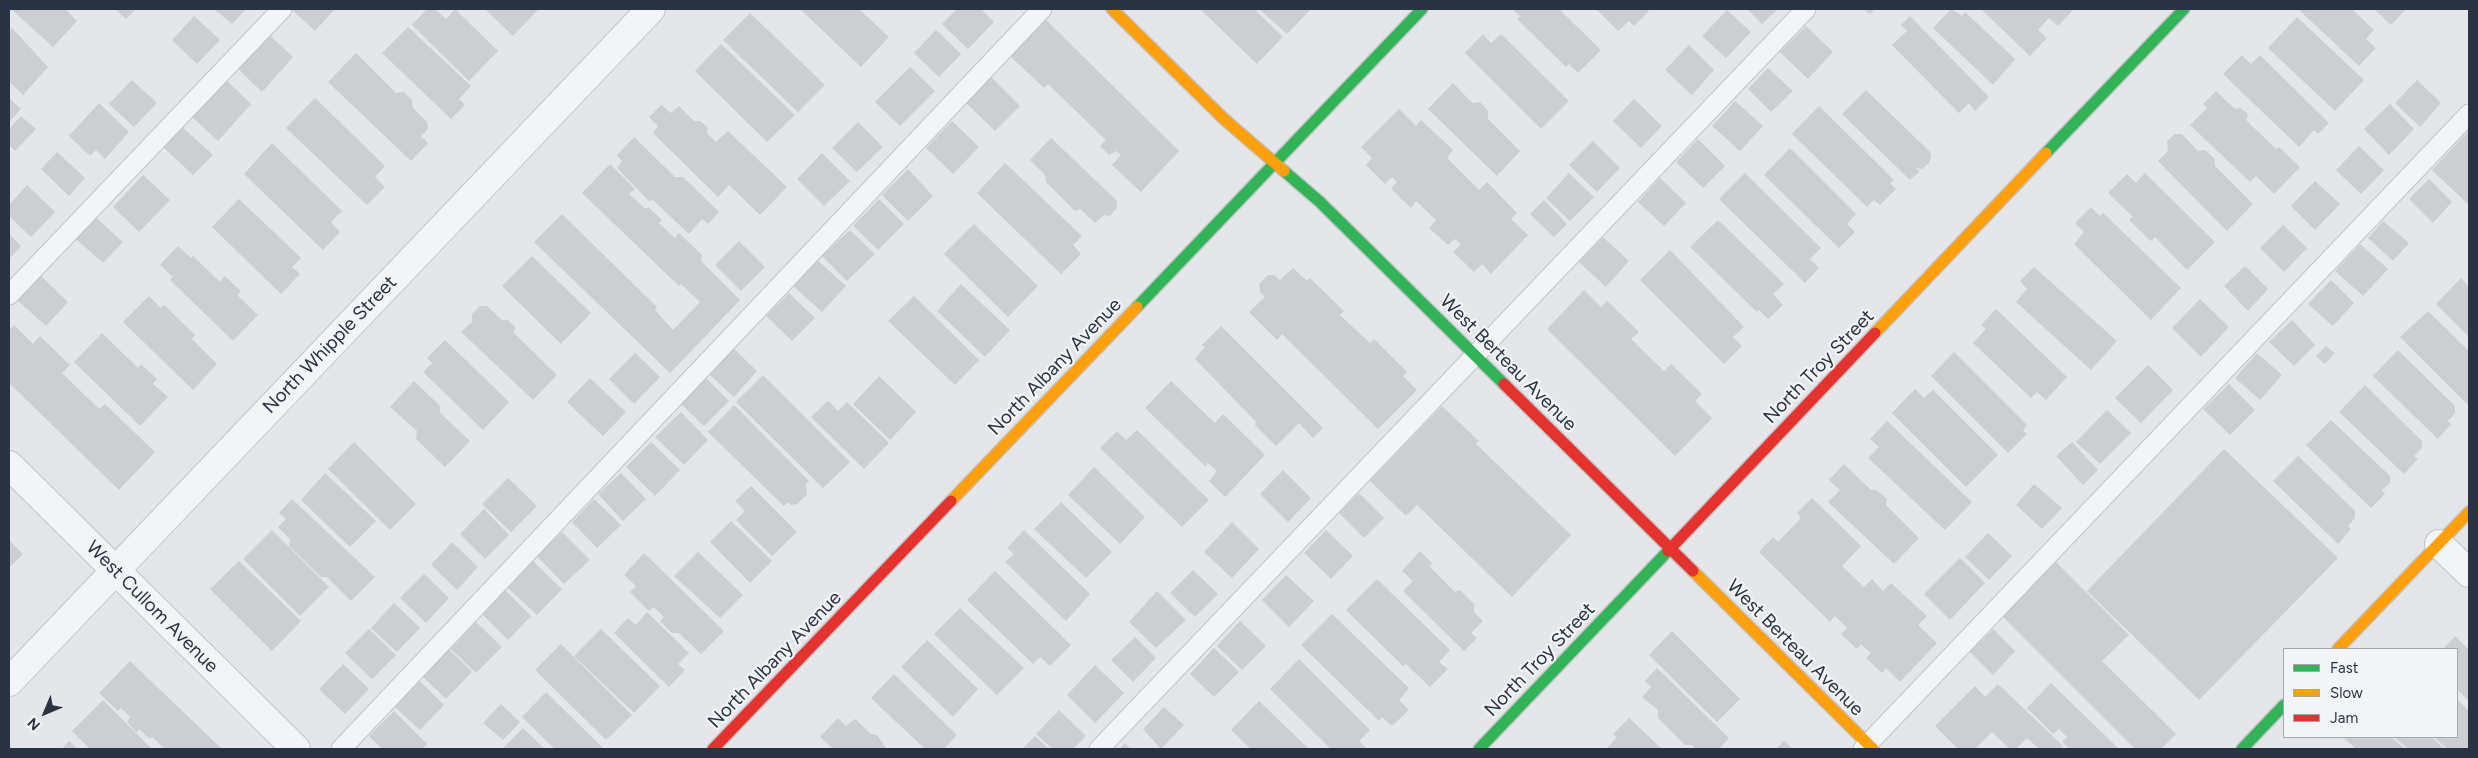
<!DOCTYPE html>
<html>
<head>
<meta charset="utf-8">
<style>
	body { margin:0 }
	#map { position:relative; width:2478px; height:758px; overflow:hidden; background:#e4e6e9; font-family:Figtree,sans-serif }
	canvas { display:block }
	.frame { position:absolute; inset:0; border:10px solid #2a3343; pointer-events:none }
	.legend { position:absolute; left:2283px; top:648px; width:175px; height:90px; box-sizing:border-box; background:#f2f5f8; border:1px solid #a2a7b0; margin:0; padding:6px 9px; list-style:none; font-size:15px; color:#2a3343 }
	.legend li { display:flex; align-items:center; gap:10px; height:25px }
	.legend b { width:25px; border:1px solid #a2a7b0 }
	.north { position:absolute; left:20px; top:688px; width:50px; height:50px; -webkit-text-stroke:4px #f2f5f8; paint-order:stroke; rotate:225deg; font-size:14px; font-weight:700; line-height:20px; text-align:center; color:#2a3343 }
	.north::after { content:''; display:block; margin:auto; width:18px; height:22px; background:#2a3343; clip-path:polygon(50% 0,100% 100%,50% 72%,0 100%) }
</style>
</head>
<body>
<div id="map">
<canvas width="2478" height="758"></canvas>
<div class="frame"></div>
<ul class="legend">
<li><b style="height:6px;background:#30b455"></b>Fast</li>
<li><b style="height:6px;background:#ff9f0a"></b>Slow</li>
<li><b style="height:6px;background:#e5322d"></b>Jam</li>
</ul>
<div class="north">N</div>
</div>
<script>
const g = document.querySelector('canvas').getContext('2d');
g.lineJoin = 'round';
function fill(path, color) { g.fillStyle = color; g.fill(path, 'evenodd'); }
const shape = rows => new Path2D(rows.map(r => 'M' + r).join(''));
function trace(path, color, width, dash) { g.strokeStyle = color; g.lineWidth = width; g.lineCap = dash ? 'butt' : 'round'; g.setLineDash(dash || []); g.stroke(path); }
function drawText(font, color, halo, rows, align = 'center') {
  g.font = font + ' Figtree,sans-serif'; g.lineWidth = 4.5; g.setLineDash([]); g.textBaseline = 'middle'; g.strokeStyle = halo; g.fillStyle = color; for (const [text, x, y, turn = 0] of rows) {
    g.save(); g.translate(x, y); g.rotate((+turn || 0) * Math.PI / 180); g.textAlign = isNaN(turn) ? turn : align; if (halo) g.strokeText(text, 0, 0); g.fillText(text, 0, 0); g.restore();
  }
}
const building = shape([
	[11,9,65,9,77,21,53,47],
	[115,9,136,9,126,19],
	[214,9,246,9,232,24],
	[293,9,335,9,315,31,292,10],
	[427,9,435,9,446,19,455,9,498,51,469,81,412,25],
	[485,9,539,9,513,36],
	[800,9,859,9,889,37,861,67],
	[957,9,981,9,994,22,968,49,942,24],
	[1200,9,1254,9,1283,37,1257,64],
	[1259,9,1311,9,1287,34],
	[1512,9,1559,9,1601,50,1578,73,1569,64,1566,67,1517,19,1520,16],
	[1596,9,1647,9,1649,11,1634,26,1629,21,1618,31],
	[1747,9,1778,9,1762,24],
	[1864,9,1875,9,1870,14],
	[1951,9,1962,16,1965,12,2015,59,1993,85,1933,28],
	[1981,9,2074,9,2058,26,2049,18,2038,30,2047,38,2030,56],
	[2298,9,2352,9,2374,30,2366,39,2376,48,2359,66],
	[2374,9,2406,9,2391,25],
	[1727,10,1751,32,1726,58,1702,36],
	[750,13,825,85,798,112,723,40],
	[194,16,220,40,197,64,172,40],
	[1910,16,1989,97,1975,111,1969,103,1959,113,1892,45,1907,31,1901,25],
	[2297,17,2364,80,2335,111,2268,48],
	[1046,20,1179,151,1141,192,1112,165,1121,155,1116,151,1109,155,1100,146,1106,140,1048,84,1044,88,1010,56],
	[1806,26,1833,52,1808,79,1780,52],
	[408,27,471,86,459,99,465,105,451,119,382,53],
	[12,28,48,67,23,95,9,81,9,31],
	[936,30,961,54,939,77,914,53],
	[266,32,293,57,262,92,234,65],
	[1483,34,1491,43,1501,34,1569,101,1541,129,1465,53],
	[721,44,795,115,767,142,695,71],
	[1689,45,1714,70,1692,95,1665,70],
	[356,53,396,93,404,92,412,100,413,108,427,122,428,129,421,136,428,143,411,161,328,82],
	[2242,55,2251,64,2260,55,2329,123,2318,134,2314,130,2299,147,2223,74],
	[910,67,935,91,900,126,875,102],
	[1768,68,1793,91,1771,112,1748,89],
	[991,77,1020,106,995,131,966,103],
	[132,80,157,103,134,127,109,104],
	[226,80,251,104,218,141,192,117],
	[2417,80,2441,103,2420,127,2395,103],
	[1453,83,1472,103,1480,102,1488,111,1488,119,1520,151,1497,176,1428,109],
	[1866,90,1930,152,1931,156,1929,163,1922,169,1915,168,1920,171,1910,180,1842,114],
	[2216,91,2235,109,2240,108,2248,114,2246,120,2276,149,2279,147,2300,167,2274,194,2256,176,2250,182,2190,125,2207,108,2203,104],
	[9,98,21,109,9,122],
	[315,98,385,166,375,177,385,187,367,205,286,128],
	[1634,99,1662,126,1641,148,1613,121],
	[1735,101,1763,126,1740,151,1712,126],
	[99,103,129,132,105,159,96,150,90,156,69,136],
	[2390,104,2414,129,2389,155,2364,129],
	[661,105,671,113,679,106,694,121,700,121,708,128,707,133,716,142,728,131,787,187,760,215,729,185,718,197,653,133,658,126,649,117],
	[1819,106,1894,180,1890,183,1896,189,1880,205,1874,200,1867,207,1792,134],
	[1399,109,1416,126,1421,120,1453,150,1447,158,1479,190,1487,182,1517,213,1511,219,1528,235,1491,274,1482,264,1474,272,1453,252,1461,244,1455,239,1448,245,1429,228,1436,220,1416,201,1411,208,1391,189,1397,182,1392,177,1385,184,1366,165,1372,158,1361,147],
	[21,116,36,129,15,151,9,145,9,129],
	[952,121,979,147,953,174,926,148],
	[858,122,883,147,857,172,832,148],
	[181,126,213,155,193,175,162,146],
	[2469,130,2469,205,2432,170],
	[2175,134,2182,134,2198,151,2205,150,2215,159,2215,166,2253,204,2227,231,2158,161,2168,151,2167,141],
	[634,137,675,177,683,177,719,212,708,224,702,219,689,234,653,200,649,201,617,168,622,161,617,155],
	[1051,138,1117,201,1117,208,1110,216,1104,215,1095,223,1080,209,1075,211,1046,182,1045,175,1030,160],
	[1698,139,1725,166,1703,188,1676,162],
	[1593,141,1620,168,1597,192,1569,165],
	[272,143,342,211,331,222,340,232,323,250,244,174],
	[2359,146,2384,170,2361,194,2336,170],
	[1790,148,1856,214,1847,224,1855,232,1839,248,1764,175],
	[57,152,85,178,69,196,41,169],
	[822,153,850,181,824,206,797,179],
	[1005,163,1082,236,1073,245,1081,254,1061,274,977,193],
	[610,164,635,189,629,194,646,209,648,207,662,220,659,223,675,238,679,233,702,255,701,261,740,300,670,373,534,242,562,214,657,307,655,310,673,330,700,302,681,284,679,286,582,193],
	[908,169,933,196,908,221,882,195],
	[1569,173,1594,197,1570,221,1546,198],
	[1745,173,1821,248,1810,259,1819,268,1805,283,1719,199],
	[2145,173,2215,242,2187,270,2155,237,2151,241,2129,220,2133,217,2108,193,2127,174,2136,183],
	[143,175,170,200,139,232,113,207],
	[1660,178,1686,203,1664,226,1638,202],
	[2429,179,2452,202,2433,223,2409,199],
	[2315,181,2340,204,2315,230,2291,206],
	[27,185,55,212,31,237,9,216,9,205],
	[239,199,301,258,292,267,300,274,281,294,212,227],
	[879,199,904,224,878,250,853,226],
	[1544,200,1567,224,1554,237,1530,214],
	[2091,207,2100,216,2103,213,2181,288,2151,320,2074,244,2084,232,2075,223],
	[95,217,123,242,103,263,76,239],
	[1718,220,1784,284,1773,294,1783,305,1768,319,1759,310,1757,312,1690,247],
	[2383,221,2409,243,2393,261,2368,238],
	[974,224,1038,286,1008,317,944,254],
	[2283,225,2307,248,2284,272,2260,248],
	[850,230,875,254,847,281,822,256],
	[9,234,21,246,9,259],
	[1603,237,1629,261,1606,287,1579,262],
	[739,241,765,267,741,291,715,265],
	[2360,244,2388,269,2363,296,2335,271],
	[178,246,191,258,193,256,220,282,225,276,241,291,237,295,258,315,233,341,170,280,173,277,160,265],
	[1670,250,1744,327,1733,337,1742,346,1724,364,1640,280],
	[532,256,591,313,561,344,502,286],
	[817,260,846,286,822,312,793,286],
	[2245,266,2268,289,2248,311,2224,286],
	[2034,267,2117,341,2091,370,2016,302,2027,289,2020,281],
	[1293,268,1307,281,1310,278,1344,311,1340,315,1370,343,1374,339,1407,372,1403,376,1417,390,1378,429,1282,334,1277,340,1249,312,1265,297,1260,292,1259,284,1268,275,1274,275,1280,280],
	[40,275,68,302,46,326,17,300],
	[2461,278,2469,287,2469,337,2436,304],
	[2331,280,2354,303,2333,326,2308,304],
	[961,284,1010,330,985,357,937,311],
	[1584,290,1601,307,1607,301,1639,332,1631,339,1664,371,1671,364,1702,394,1695,401,1712,418,1675,456,1547,329],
	[789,293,815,318,792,341,766,316],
	[149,296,161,308,164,305,195,335,192,339,217,364,193,390,123,322],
	[914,296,979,360,955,385,888,321],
	[2200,299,2229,327,2201,357,2172,328],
	[480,306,487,306,502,320,508,320,515,327,514,333,557,375,533,400,461,332,472,322,472,314],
	[1996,309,2067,377,2046,400,2037,392,2031,398,1973,343,1986,329,1981,325],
	[2428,311,2469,351,2469,406,2400,337],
	[2292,320,2315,345,2294,366,2269,342],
	[14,325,33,344,40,336,70,365,62,373,99,409,105,404,155,452,119,490,9,383,9,331],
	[1221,326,1323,428,1313,438,1299,423,1276,446,1255,425,1256,422,1195,359,1205,347,1202,345],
	[102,333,138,368,141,364,157,379,153,384,168,397,140,426,74,362],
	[445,340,509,402,483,430,423,372,432,363,427,358],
	[2326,346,2335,353,2325,364,2316,356],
	[733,348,757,371,734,397,709,374],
	[2398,350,2455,406,2455,413,2448,421,2451,424,2438,439,2373,376],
	[1954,352,2027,425,2023,431,2027,434,2008,453,1931,376],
	[635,353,660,377,634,404,609,379],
	[2257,353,2282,375,2260,400,2235,378],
	[2148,365,2173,390,2141,423,2115,398],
	[763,375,850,462,823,488,736,402],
	[879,376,916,412,890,440,853,404],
	[705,377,729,401,704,426,680,403],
	[590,378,626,412,603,436,567,402],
	[414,381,440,406,440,413,470,441,445,467,416,439,417,431,390,407],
	[1171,381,1215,423,1223,414,1265,455,1225,497,1209,481,1217,471,1208,463,1205,466,1145,408],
	[2229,384,2255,410,2230,435,2203,409],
	[2365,385,2422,441,2422,448,2414,456,2418,459,2404,474,2339,412],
	[1915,389,1924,398,1933,390,1998,455,1966,487,1892,413],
	[828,401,838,411,847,402,889,443,864,469,811,417],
	[734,405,809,481,806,484,807,495,797,504,791,505,788,502,784,506,708,432],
	[1442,406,1479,441,1476,444,1571,535,1512,597,1417,505,1406,516,1370,481],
	[2107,410,2131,433,2100,464,2076,442],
	[681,412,708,440,684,465,655,437],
	[2331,420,2390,476,2390,483,2382,490,2385,494,2371,508,2306,445],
	[1887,421,1972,502,1945,530,1868,458,1879,447,1870,439],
	[1137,430,1209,500,1182,527,1100,448,1117,431,1126,440],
	[354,442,416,504,390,530,328,469],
	[651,442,680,470,655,496,626,467],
	[2072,442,2098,470,2083,485,2056,456],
	[2224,449,2338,558,2199,700,2087,591],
	[2298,456,2355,511,2355,518,2348,526,2351,529,2338,544,2273,481],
	[1844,464,1871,490,1876,490,1887,499,1886,505,1919,538,1894,564,1828,502,1840,490,1829,480],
	[1094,467,1145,517,1120,544,1068,495],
	[1283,470,1311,498,1288,522,1260,494],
	[325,473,376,521,350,547,301,500],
	[621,473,646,499,623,521,598,494],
	[508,478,537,506,511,532,482,504],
	[2034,484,2062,508,2042,529,2016,505],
	[751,486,797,532,772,556,736,520,745,511,735,501],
	[1359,493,1384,518,1364,538,1339,513],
	[1812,498,1861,546,1842,566,1864,587,1872,579,1883,591,1891,583,1927,616,1918,625,1937,643,1900,682,1886,668,1882,673,1866,658,1871,653,1861,644,1857,649,1841,634,1847,628,1835,616,1830,622,1759,552,1773,537,1778,542,1801,518,1797,513],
	[292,499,375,577,351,601,327,577,321,577,289,546,290,539,278,527,286,519,279,513],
	[594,499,621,525,597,548,572,522],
	[1061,502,1112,552,1086,578,1034,529],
	[484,509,509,535,485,559,460,534],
	[731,521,772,561,750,583,710,542],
	[1232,522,1259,549,1232,578,1204,552],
	[272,530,329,587,300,616,243,559],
	[1024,530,1090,594,1066,621,1005,562,1014,554,1007,548],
	[1326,530,1353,556,1331,579,1304,553],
	[562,532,590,560,564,584,537,556],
	[1988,533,2012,556,1989,580,1965,557],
	[9,540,23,554,9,568],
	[452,542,478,567,457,590,431,565],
	[1420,551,1432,563,1430,567,1455,592,1460,590,1474,604,1474,612,1483,621,1471,633,1477,638,1464,651,1403,591,1413,581,1402,571],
	[698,552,743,595,720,618,674,576],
	[644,553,724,631,701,654,679,633,672,633,660,621,664,617,654,607,649,611,630,592,636,586,624,575],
	[1960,558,1985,583,1950,620,1924,594],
	[239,561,301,621,272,651,210,589],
	[533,561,562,589,537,615,508,588],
	[2056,562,2129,635,2102,661,2176,734,2161,749,2135,749,2002,616],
	[1193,570,1218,594,1195,617,1170,593],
	[995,571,1071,645,1050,666,1040,657,1033,664,967,600],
	[424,574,449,598,426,623,400,598],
	[1286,575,1314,601,1289,627,1262,600],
	[1377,579,1450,650,1439,662,1448,669,1430,687,1406,664,1403,666,1346,610],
	[505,590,531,616,508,640,482,614],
	[1157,591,1186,620,1156,648,1129,622],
	[394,603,420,628,397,652,371,628],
	[960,608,1024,668,997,695,934,634],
	[647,612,689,653,678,664,685,670,669,687,614,633,628,618,636,625],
	[1332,614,1409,688,1399,700,1409,710,1392,726,1382,717,1379,721,1301,645],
	[1240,621,1266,646,1242,670,1217,646],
	[476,622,502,647,476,673,451,649],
	[369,629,396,655,372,679,345,653],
	[601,629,660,686,634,713,574,656],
	[1993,629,2015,651,1993,675,1970,652],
	[1672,631,1740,699,1717,722,1649,655],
	[2455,636,2469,650,2469,701,2457,689,2457,649,2443,649],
	[1135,637,1156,658,1133,682,1111,660],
	[927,640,978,689,953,717,901,667],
	[561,644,632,715,606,740,535,670],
	[448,648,472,672,446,699,422,676],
	[1214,648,1239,672,1214,697,1190,674],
	[1299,659,1370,730,1359,741,1367,749,1331,749,1270,689],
	[130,661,222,749,165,749,152,737,150,739,139,729,137,733,127,722,130,717,121,708,118,711,99,693],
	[343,664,369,689,345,714,319,689],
	[1095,665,1124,693,1095,723,1067,695],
	[1657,668,1729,738,1719,749,1696,749,1692,745,1685,745,1658,718,1658,710,1642,697,1651,687,1645,681],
	[894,674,957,735,944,749,925,749,871,698],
	[420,681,444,705,420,730,395,707],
	[2051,683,2119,749,2070,749,2062,742,2067,737,2059,729,2053,734,2027,708],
	[1998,684,2063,746,2060,749,2039,749,2027,738,2016,749,2010,749,1992,732,1975,749,1958,749,1935,726,1975,686,1985,697],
	[546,692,599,744,604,749,555,749,522,717],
	[2457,699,2469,711,2469,749,2447,749,2434,737,2457,737],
	[103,700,152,749,90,749,72,731],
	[1259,701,1309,749,1251,749,1231,730],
	[501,704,520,722,503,740,483,723],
	[1164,707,1184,725,1161,749,1143,729],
	[1059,710,1086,736,1073,749,1053,749,1036,734],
	[394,711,427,744,422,749,382,749,369,736],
	[838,718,846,726,855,719,871,734,877,735,887,749,833,749,820,737],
	[1629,718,1662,749,1606,749,1617,737,1613,734],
	[523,728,545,749,502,749],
	[1035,736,1049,749,1022,749],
	[2343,737,2391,737,2405,749,2356,749],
	[2394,737,2431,737,2445,749,2408,749],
	[69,741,78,749,62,749],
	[1784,741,1793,749,1776,749],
	[1125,743,1131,749,1119,749]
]);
const lane = shape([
	[9,295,282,9],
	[341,749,1042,9],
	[1099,749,1806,9],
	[1863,749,2469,114]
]);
const street = shape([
	[9,465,296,749],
	[2439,544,2469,573],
	[9,682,651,9]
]);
const fast = shape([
	[2046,153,2184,9],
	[1284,171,1320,202,1504,384],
	[1137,307,1422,9],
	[1479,749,1668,551],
	[2242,749,2284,705]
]);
const slow = shape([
	[1112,9,1224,119,1284,171],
	[1875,333,2046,153],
	[951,501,1137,307],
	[1693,571,1873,749],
	[2338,649,2469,512]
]);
const jam = shape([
	[1504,384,1693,571],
	[1668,551,1875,333],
	[713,749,951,501]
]);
const streetNames = [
	["North Whipple Street",330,345,-46],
	["West Berteau Avenue",1508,363,45],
	["North Albany Avenue",1055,367,-46],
	["North Troy Street",1819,367,-46],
	["West Cullom Avenue",152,607,45],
	["West Berteau Avenue",1795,648,45],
	["North Albany Avenue",775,660,-46],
	["North Troy Street",1540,660,-46]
];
fill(building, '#ccced1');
trace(lane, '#c2c4c7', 21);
trace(street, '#c2c4c7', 30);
trace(fast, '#c2c4c7', 14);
trace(slow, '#c2c4c7', 14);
trace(jam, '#c2c4c7', 14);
trace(lane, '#f3f4f6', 19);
trace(street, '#f3f4f6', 28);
trace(fast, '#30b455', 11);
trace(slow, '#ff9f0a', 11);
trace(jam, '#e5322d', 11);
drawText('19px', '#2a3343', '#f2f5f8', streetNames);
</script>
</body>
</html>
